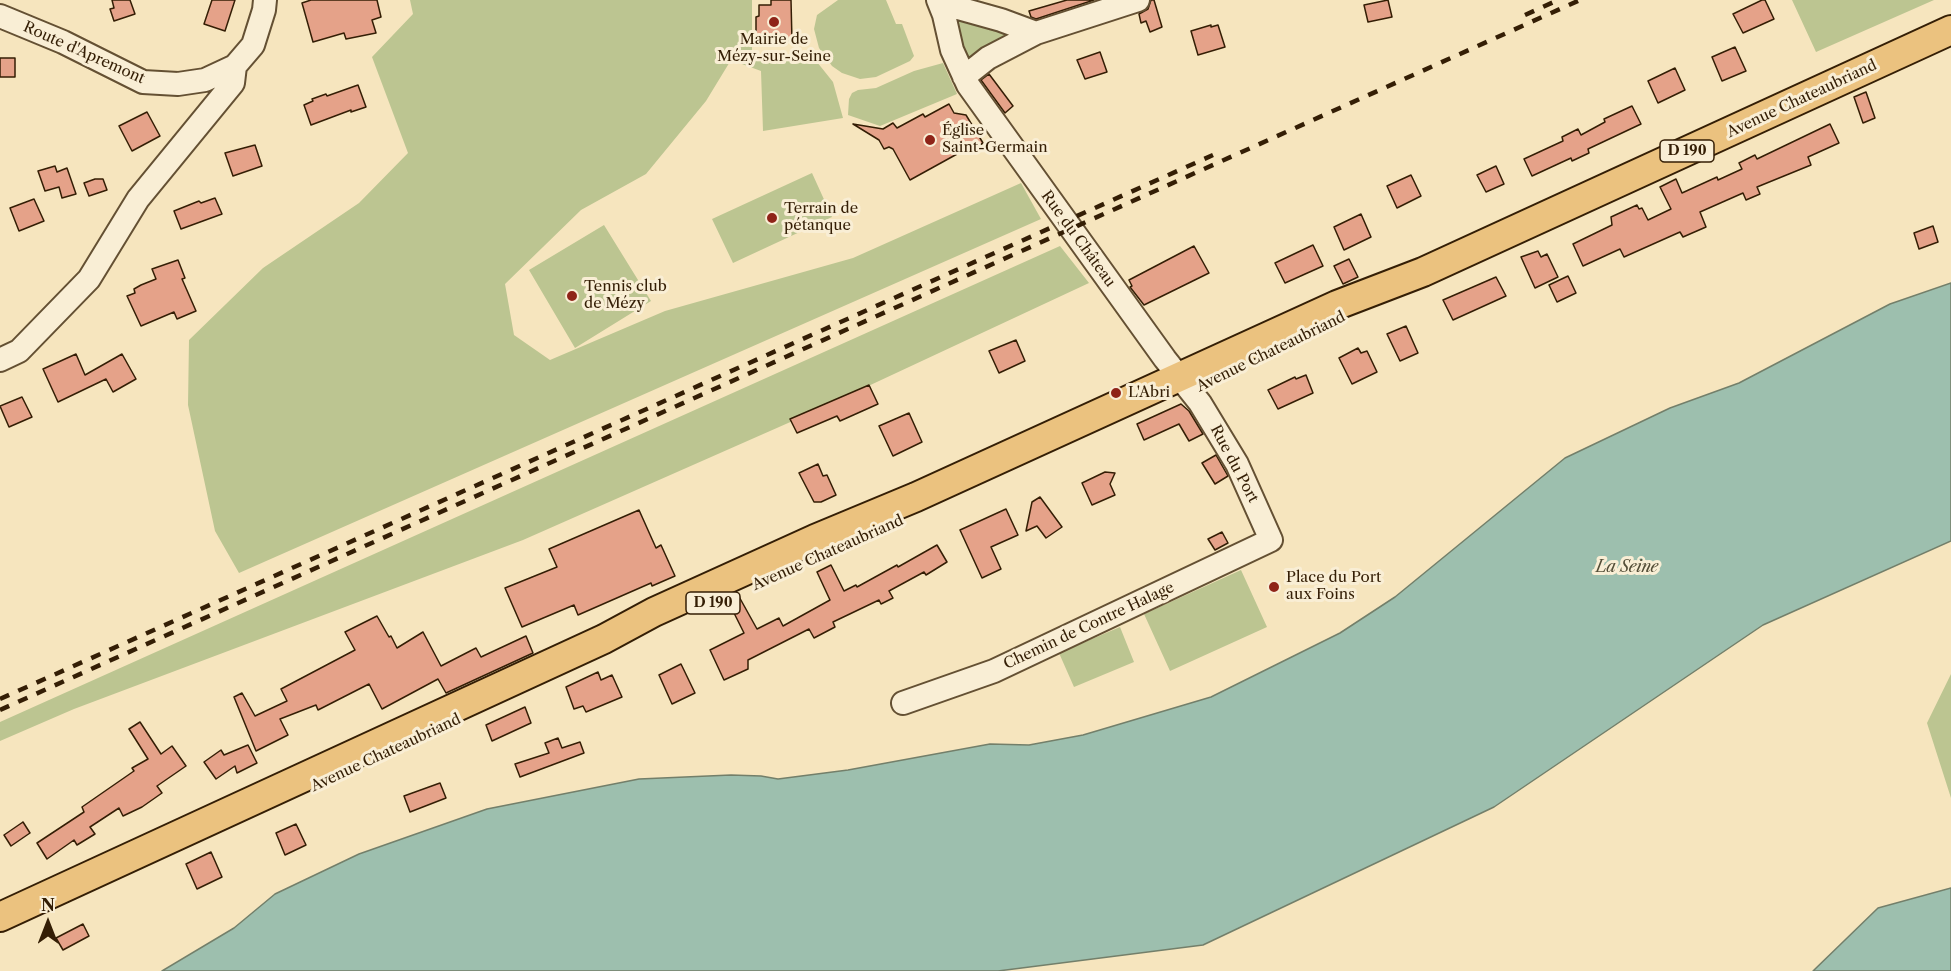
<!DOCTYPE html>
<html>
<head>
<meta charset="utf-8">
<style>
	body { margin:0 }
	#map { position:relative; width:1951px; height:971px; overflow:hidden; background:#f6e5be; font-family:"Libre Caslon Text",serif }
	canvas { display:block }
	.north { position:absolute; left:18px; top:893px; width:60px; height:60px; -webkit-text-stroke:4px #f9eed5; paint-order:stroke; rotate:0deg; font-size:16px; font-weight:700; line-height:24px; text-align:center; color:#341e05 }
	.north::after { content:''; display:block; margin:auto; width:21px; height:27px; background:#341e05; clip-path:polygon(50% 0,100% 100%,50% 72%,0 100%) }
</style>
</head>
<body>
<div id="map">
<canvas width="1951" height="971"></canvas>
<div class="north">N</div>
</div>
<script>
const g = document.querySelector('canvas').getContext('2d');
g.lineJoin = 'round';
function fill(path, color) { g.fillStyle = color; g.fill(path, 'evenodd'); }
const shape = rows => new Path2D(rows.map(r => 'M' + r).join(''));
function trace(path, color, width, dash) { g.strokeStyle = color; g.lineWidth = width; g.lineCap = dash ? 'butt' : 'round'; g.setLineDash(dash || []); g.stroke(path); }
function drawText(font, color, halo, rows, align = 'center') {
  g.font = font + ' "Libre Caslon Text",serif'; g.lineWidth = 6; g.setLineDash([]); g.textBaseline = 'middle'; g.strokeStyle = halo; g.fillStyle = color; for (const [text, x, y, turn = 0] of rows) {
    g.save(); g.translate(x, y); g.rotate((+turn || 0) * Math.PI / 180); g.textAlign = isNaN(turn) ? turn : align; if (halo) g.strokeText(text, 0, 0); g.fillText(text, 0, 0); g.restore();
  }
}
const green = shape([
	[410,0,752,0,752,54,813,57,833,82,843,118,763,131,761,71,731,60,706,101,646,174,581,210,505,284,514,335,550,360,665,311,853,258,1021,183,1041,219,239,573,215,531,188,405,189,340,263,268,359,203,408,153,372,57,413,14],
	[838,0,886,0,896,24,902,24,914,56,910,61,876,77,860,79,842,73,832,66,819,48,814,29,817,15],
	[1792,0,1934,0,1816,52],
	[953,18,1014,30,1017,37,964,63],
	[943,63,957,94,880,126,848,115,849,99,852,93,858,90,876,88,914,71],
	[812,173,832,217,733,263,712,219],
	[604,225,651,301,575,348,529,270],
	[1060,246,1089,283,804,416,523,540,74,709,0,741,0,722],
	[1241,570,1267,627,1170,671,1144,614],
	[1120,627,1134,662,1074,687,1059,653],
	[1951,674,1951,798,1927,723]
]);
const water = shape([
	[1951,283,1951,541,1763,625,1494,807,1203,945,998,971,162,971,234,928,275,894,359,854,487,809,639,779,731,775,761,776,778,779,848,770,990,744,1029,745,1083,735,1211,697,1340,633,1395,597,1565,458,1670,408,1739,383,1890,304,1951,283],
	[1951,888,1951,971,1813,971,1878,908,1951,888]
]);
const building = shape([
	[112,0,130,0,135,14,114,21,110,9,114,8,112,0],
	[212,0,235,0,225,31,204,24,212,0],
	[311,0,377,0,381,17,372,20,376,33,346,39,344,33,313,42,302,3,311,0],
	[771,0,791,0,792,41,756,41,756,17,759,16,759,5,771,5,771,0],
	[1067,0,1094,0,1036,19,1031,17,1029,11,1067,0],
	[1151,0,1154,0,1162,27,1150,32,1146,21,1141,23,1139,14,1148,9,1151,0],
	[1388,0,1392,17,1368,22,1364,5,1388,0],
	[1762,0,1765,0,1774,19,1743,33,1733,14,1762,0],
	[1211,25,1211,27,1218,25,1225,47,1198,55,1191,31,1211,25],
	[1735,47,1746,71,1722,81,1712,57,1735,47],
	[1100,52,1107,72,1085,79,1077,60,1100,52],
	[0,58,15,58,15,77,0,77,0,58],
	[1675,68,1685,90,1658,103,1648,81,1675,68],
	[989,74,1013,106,1005,113,981,80,989,74],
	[358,85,366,107,351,112,351,110,311,125,304,105,313,101,312,99,326,94,327,96,358,85],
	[1866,92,1875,118,1863,123,1854,97,1866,92],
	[949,104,954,113,966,115,983,143,970,151,968,148,910,180,893,149,889,147,884,149,879,140,853,124,883,129,893,123,897,128,923,114,925,117,949,104],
	[1632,106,1641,124,1588,149,1589,153,1572,161,1571,158,1532,176,1524,159,1563,141,1562,137,1578,129,1581,135,1605,122,1604,119,1632,106],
	[147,112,160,136,132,151,119,126,147,112],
	[1830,124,1839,143,1808,157,1811,165,1757,187,1760,194,1746,200,1743,193,1700,212,1706,227,1683,237,1680,232,1624,257,1620,249,1583,266,1573,244,1612,225,1611,217,1637,205,1639,209,1642,208,1648,220,1671,209,1660,187,1676,179,1682,193,1717,177,1718,180,1742,169,1739,163,1755,155,1757,159,1830,124],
	[255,145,262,166,233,176,225,153,255,145],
	[55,166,57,172,67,168,76,194,62,198,59,187,45,191,38,171,55,166],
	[1496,166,1504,184,1486,192,1477,175,1496,166],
	[1411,175,1421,196,1397,208,1387,186,1411,175],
	[95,179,103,179,107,190,89,196,84,183,95,179],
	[215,198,222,214,181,229,174,211,199,201,201,203,215,198],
	[34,199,44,221,19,231,10,208,34,199],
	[1361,214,1371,237,1344,250,1334,227,1361,214],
	[1933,226,1938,242,1919,249,1914,233,1933,226],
	[1313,245,1323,266,1285,283,1275,263,1313,245],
	[1194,246,1209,273,1144,305,1130,287,1132,286,1129,280,1194,246],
	[1538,251,1541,257,1547,254,1558,277,1535,288,1521,257,1538,251],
	[1349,259,1358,277,1343,284,1334,266,1349,259],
	[178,260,185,278,182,279,196,311,177,319,174,312,141,326,127,296,135,293,134,289,141,285,156,279,152,269,178,260],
	[1568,276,1576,293,1557,302,1549,285,1568,276],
	[1496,277,1506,296,1453,320,1443,300,1496,277],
	[1406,326,1418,353,1400,361,1387,334,1406,326],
	[1016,340,1025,361,999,373,989,351,1016,340],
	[1358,348,1361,353,1367,351,1377,372,1352,384,1339,358,1358,348],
	[76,354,85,375,122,354,136,379,113,392,106,379,58,402,43,369,76,354],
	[1306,375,1313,393,1278,409,1268,390,1295,377,1296,379,1306,375],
	[869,385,878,404,840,421,837,416,797,433,790,419,869,385],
	[22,397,32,417,9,427,0,406,22,397],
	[1181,404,1189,411,1203,434,1189,441,1179,424,1144,440,1137,424,1181,404],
	[909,413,922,442,893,456,879,426,909,413],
	[1216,455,1228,476,1215,484,1202,463,1216,455],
	[818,464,823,476,827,475,836,495,821,502,814,502,799,473,818,464],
	[1105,472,1115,473,1110,484,1115,495,1092,505,1082,483,1105,472],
	[1040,497,1062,527,1046,538,1037,526,1026,531,1032,502,1040,497],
	[1006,509,1018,535,991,547,1001,569,982,578,960,530,1006,509],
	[639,510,656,548,661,545,675,576,652,586,651,583,578,615,574,605,522,627,505,588,557,567,549,549,639,510],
	[1222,532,1228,543,1215,550,1208,539,1222,532],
	[937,545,947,562,926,575,924,572,889,591,893,598,881,604,879,600,833,622,835,627,814,638,809,629,748,660,748,669,724,680,710,650,744,633,726,597,737,593,757,629,779,618,783,626,830,600,817,572,831,565,844,591,856,585,857,587,897,565,898,567,937,545],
	[377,616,389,637,391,636,397,648,423,632,441,666,476,648,481,657,526,636,533,653,446,693,438,679,382,709,369,684,318,710,316,705,280,719,288,735,256,751,234,697,242,693,255,716,287,701,281,689,355,650,345,632,377,616],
	[681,664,695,693,672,704,659,675,681,664],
	[598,672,601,680,612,675,622,697,586,712,583,706,574,709,566,687,598,672],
	[525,707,531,723,492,741,486,725,525,707],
	[140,722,161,754,172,746,186,766,157,786,162,793,142,807,123,816,119,808,90,827,95,834,77,845,74,840,47,859,37,843,84,812,82,807,134,771,132,768,148,759,129,729,140,722],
	[558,738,562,748,580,742,584,753,520,777,515,764,549,753,545,743,558,738],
	[248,745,257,763,237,773,235,766,216,779,204,762,221,750,224,755,248,745],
	[440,783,446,798,410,812,404,796,440,783],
	[23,822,30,833,11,846,4,835,23,822],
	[296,824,306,845,285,855,276,833,296,824],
	[211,852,222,877,197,889,186,864,211,852],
	[83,924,89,936,63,950,56,938,83,924]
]);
const minor = shape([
	[940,3,1001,20,1036,33],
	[0,16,63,42,143,82,178,84,205,80,235,66,253,45,264,10,265,0],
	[964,77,988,58,1036,33,1138,0],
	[0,360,19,351,89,279,138,199,233,83,235,66],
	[903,703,994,671,1271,540,1237,464,1200,403,1165,359,968,85,952,50,944,15,938,0]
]);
const major = shape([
	[0,917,604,639,654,612,815,539,916,497,1337,305,1423,272,1951,30]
]);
const rail = shape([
	[1525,15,1558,0],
	[0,699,1213,155],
	[0,710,1580,0]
]);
const markers = [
	[774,22,6,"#8f2418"],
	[930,140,6,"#8f2418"],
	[772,218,6,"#8f2418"],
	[572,296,6,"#8f2418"],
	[1116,393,6,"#8f2418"],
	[1274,587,6,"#8f2418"]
];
const shields = [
	[1687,151,54],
	[713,603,54]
];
const shieldNames = [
	["D 190",1687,151],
	["D 190",713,603]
];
const poiNames = [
	["Mairie de",774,40,"center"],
	["Mézy-sur-Seine",774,57,"center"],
	["Église",942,131],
	["Saint-Germain",942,148],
	["Terrain de",784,209],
	["pétanque",784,226],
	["Tennis club",584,287],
	["de Mézy",584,304],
	["L'Abri",1128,393],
	["Place du Port",1286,578],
	["aux Foins",1286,595]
];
const streetNames = [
	["Route d'Apremont",84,53,24],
	["Avenue Chateaubriand",1802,99,-25],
	["Rue du Château",1078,239,54],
	["Avenue Chateaubriand",1271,352,-26],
	["Rue du Port",1234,464,62],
	["Avenue Chateaubriand",828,553,-24],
	["Chemin de Contre Halage",1089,626,-25],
	["Avenue Chateaubriand",386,753,-25]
];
const waterNames = [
	["La Seine",1627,567]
];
fill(green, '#bcc591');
fill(water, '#9dbfae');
trace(water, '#737f6a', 1.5);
fill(building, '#e5a289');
trace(building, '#341e05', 1.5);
trace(minor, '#645033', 26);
trace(major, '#341e05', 32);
trace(minor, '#f9eed5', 22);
trace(major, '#ebc27f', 28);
trace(rail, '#341e05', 4.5, [10, 10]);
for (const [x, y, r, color] of markers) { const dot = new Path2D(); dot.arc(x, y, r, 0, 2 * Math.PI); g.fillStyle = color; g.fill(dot); trace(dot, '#f9eed5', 2); }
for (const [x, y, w] of shields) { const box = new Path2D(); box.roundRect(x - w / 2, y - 11, w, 22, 4.5); g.fillStyle = '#f9eed5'; g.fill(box); trace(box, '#341e05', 1.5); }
drawText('bold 14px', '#341e05', null, shieldNames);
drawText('15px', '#341e05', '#f9eed5', poiNames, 'left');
drawText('15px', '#341e05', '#f9eed5', streetNames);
drawText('italic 16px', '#544e38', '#f9eed5', waterNames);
</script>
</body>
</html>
